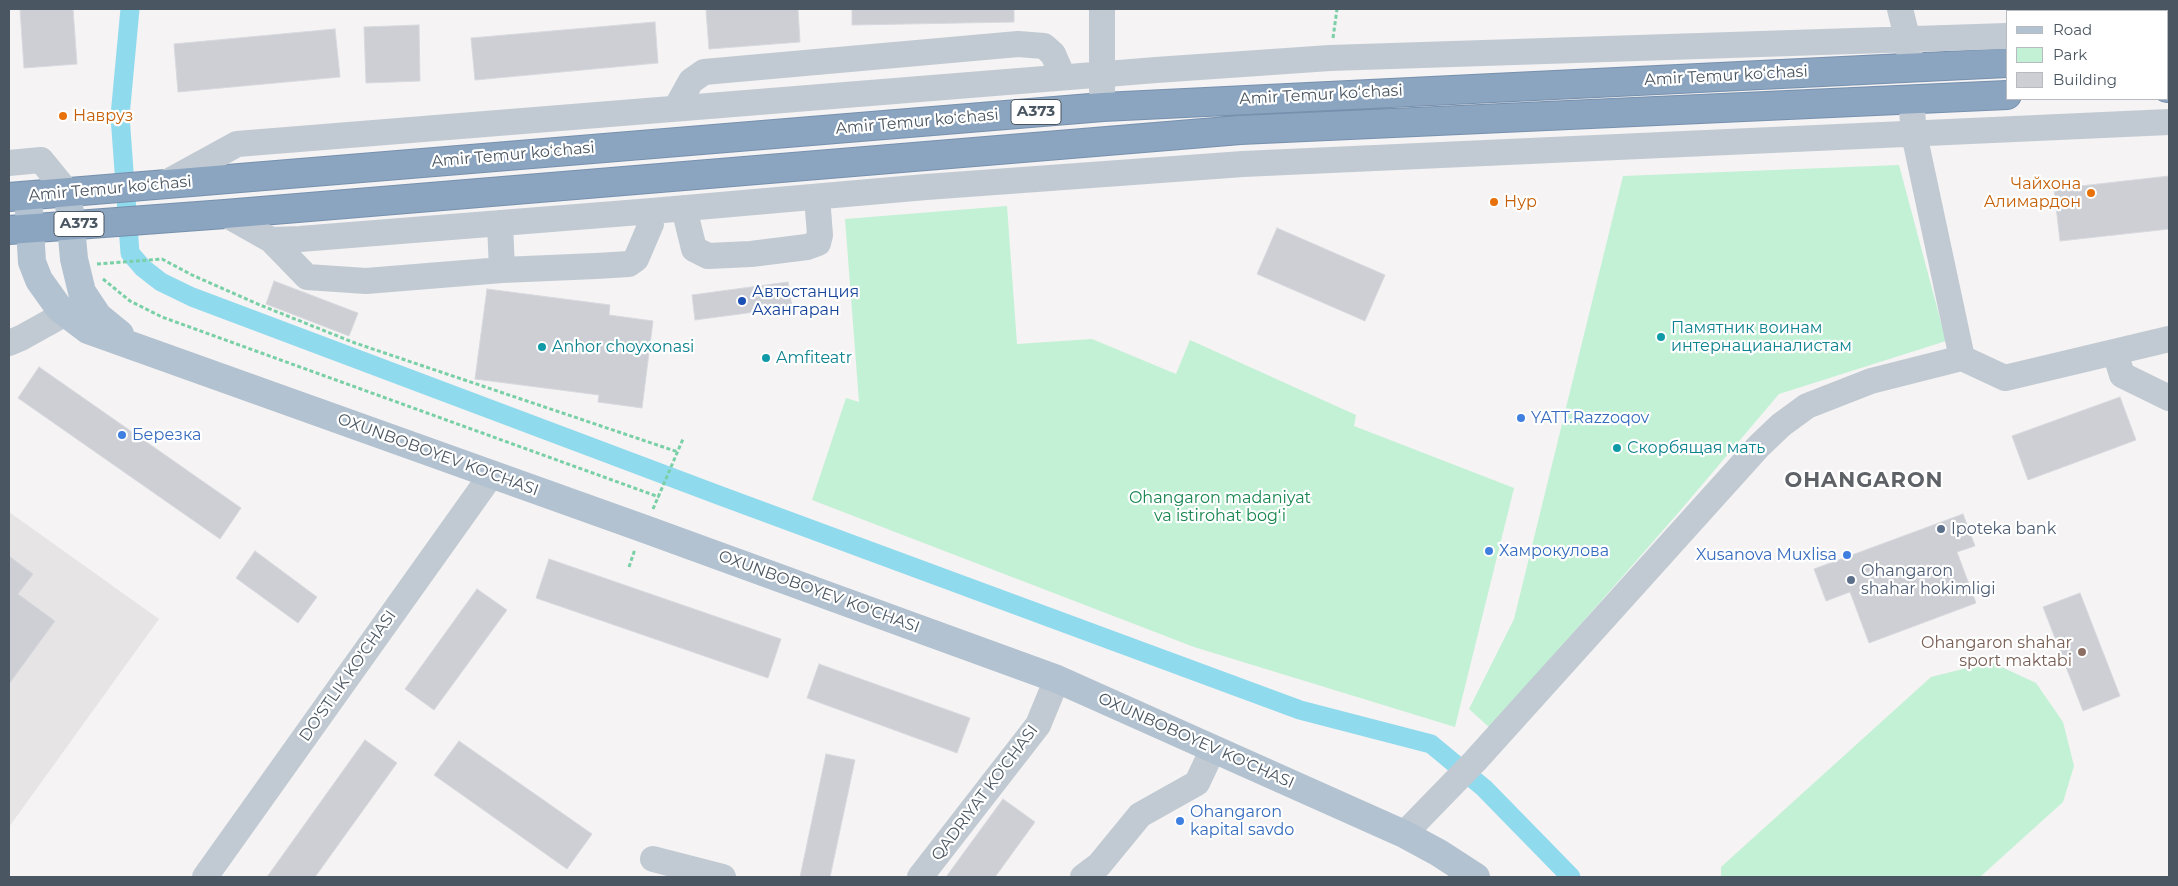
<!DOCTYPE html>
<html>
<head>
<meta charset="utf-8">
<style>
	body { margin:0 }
	#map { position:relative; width:2178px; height:886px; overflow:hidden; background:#f5f3f3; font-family:Montserrat,sans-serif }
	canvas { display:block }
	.frame { position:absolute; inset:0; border:10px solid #4a5661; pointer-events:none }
	.legend { position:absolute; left:2006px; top:10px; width:162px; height:90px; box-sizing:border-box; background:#fff; border:1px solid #b7bbc0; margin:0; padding:6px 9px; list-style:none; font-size:15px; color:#4a5661 }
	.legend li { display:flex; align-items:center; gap:10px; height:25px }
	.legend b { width:25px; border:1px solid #b7bbc0 }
</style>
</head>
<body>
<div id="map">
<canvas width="2178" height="886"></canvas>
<div class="frame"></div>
<ul class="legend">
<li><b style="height:6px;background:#b3c2d1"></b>Road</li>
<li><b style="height:14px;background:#c3f1d5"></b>Park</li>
<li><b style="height:14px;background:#cdcfd5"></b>Building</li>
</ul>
</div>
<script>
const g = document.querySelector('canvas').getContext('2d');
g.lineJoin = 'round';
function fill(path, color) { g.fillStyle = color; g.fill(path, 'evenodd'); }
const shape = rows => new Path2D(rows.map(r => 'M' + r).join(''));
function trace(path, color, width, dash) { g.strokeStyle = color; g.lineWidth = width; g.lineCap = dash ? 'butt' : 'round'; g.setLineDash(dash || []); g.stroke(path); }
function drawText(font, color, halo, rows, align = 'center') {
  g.font = font + ' Montserrat,sans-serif'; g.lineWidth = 4.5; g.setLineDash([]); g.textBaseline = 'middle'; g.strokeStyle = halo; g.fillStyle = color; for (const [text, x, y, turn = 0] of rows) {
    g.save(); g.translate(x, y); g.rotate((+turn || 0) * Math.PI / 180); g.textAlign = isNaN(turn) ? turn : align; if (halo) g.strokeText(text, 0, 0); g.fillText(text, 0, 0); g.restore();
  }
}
const education = shape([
	[9,512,159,619,9,827]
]);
const green = shape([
	[1899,165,1946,341,1779,394,1679,512,1490,728,1469,709,1514,619,1623,176],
	[1007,206,1017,344,1092,339,1176,374,1190,340,1356,415,1354,426,1514,488,1455,727,1194,647,812,500,846,398,859,402,845,219],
	[1991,662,2036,683,2063,722,2074,766,2063,802,1980,877,1721,877,1721,867,1931,677]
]);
const canal = shape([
	[130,9,120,116,130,253,143,268,161,282,192,297,721,496,1300,710,1431,744,1484,788,1571,877]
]);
const building = shape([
	[20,9,73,9,77,64,24,68,20,9],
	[729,9,798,9,800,42,709,49,706,10,729,9],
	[852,9,1014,9,1014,22,852,25,852,9],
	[655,22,658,63,475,80,471,38,655,22],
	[419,25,420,81,366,83,364,27,419,25],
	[335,29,340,77,178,92,174,44,335,29],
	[2169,176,2169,229,2060,241,2054,189,2169,176],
	[1277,228,1385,275,1365,321,1257,274,1277,228],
	[274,281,358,313,349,336,266,304,274,281],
	[788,282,792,307,695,320,692,295,788,282],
	[487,289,610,305,609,315,653,321,642,408,598,402,599,395,475,379,487,289],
	[39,367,241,508,220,539,18,398,39,367],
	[2120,397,2136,440,2028,480,2012,436,2120,397],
	[1963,514,1975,546,1957,552,1976,603,1869,643,1850,592,1826,601,1814,569,1963,514],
	[255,551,317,597,298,623,236,578,255,551],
	[9,556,33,574,18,594,55,621,9,684,9,556],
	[549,559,781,639,768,678,536,598,549,559],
	[477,589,507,610,434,710,405,689,477,589],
	[2080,593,2120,696,2083,711,2043,607,2080,593],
	[819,664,970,718,957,753,807,698,819,664],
	[365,740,397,763,315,877,267,877,365,740],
	[459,741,592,834,567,869,434,775,459,741],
	[826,754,855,760,830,877,800,877,826,754],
	[1003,799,1035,822,995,877,946,877,1003,799]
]);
const path = shape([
	[1333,38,1337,9],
	[97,264,162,259,192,275,260,305,355,343,678,452],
	[103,279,130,301,162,317,659,497],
	[653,509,683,439],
	[629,567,635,549]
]);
const minor = shape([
	[1102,9,1102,91],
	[1900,9,1908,41,1910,58],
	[2167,31,2169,31],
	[1911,99,1914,134,1962,358],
	[676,108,691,81,704,72,1018,44,1044,46,1053,54,1063,77],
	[9,163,41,160,68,193],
	[164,184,237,144,1156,70,1330,58,2007,36],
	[684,208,694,249,708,256,751,254,807,247,818,243,820,235,817,197],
	[225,214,271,240,300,239,652,211,926,187,1243,164,2169,122],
	[500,223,502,270],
	[271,240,307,277,366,281,502,270,596,266,629,264,636,259,651,224,650,212],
	[9,343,21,338,84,303],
	[2115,352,2122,375,2169,398],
	[1404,834,1475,761,1759,446,1781,425,1807,406,1871,381,1962,358,2005,378,2169,339],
	[653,859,723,877],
	[205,877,492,474],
	[920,877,1038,725,1057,679],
	[1083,877,1099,865,1140,815,1197,783,1213,749]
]);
const major = shape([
	[68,193,74,259,82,292,98,316,120,334],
	[28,196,32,262,39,280,59,308,88,330,642,528,1057,679,1404,834,1439,853,1476,877]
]);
const highway = shape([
	[2167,58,2169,58],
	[2167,88,2169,88],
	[9,197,1103,107,2007,63],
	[9,230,225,214,1240,130,2007,95]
]);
const markers = [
	[63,116,5,"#e8710a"],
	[2091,193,5,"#e8710a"],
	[1494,202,5,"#e8710a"],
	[742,301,5,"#1a4fb4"],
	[1661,337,5,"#0f9aa8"],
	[542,347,5,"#0f9aa8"],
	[766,358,5,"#0f9aa8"],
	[1521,418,5,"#3f7fe0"],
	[122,435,5,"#3f7fe0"],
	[1617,448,5,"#0f9aa8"],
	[1941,529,5,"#5c6f8a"],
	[1489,551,5,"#3f7fe0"],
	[1847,555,5,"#3f7fe0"],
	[1851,580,5,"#5c6f8a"],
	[2082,652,5,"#8d6e63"],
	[1180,821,5,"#3f7fe0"]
];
const shields = [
	[1036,112,50],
	[79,224,50]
];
const shieldNames = [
	["A373",1036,112],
	["A373",79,224]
];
const streetNames = [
	["Amir Temur koʻchasi",1726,76,-3],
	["Amir Temur koʻchasi",1321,95,-3],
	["Amir Temur koʻchasi",917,122,-5],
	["Amir Temur koʻchasi",513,155,-5],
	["Amir Temur koʻchasi",110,189,-5],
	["OXUNBOBOYEV KO'CHASI",438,455,20],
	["OXUNBOBOYEV KO'CHASI",819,592,20],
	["DO'STLIK KO'CHASI",348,676,-55],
	["OXUNBOBOYEV KO'CHASI",1196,741,24],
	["QADRIYAT KO'CHASI",985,793,-53]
];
const foodNames = [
	["Навруз",73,116],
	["Чайхона",2081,184,"right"],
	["Алимардон",2081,202,"right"],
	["Нур",1504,202]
];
const transitNames = [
	["Автостанция",752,292],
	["Ахангаран",752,310]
];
const cultureNames = [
	["Памятник воинам",1671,328],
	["интернацианалистам",1671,346],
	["Anhor choyxonasi",552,347],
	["Amfiteatr",776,358],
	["Скорбящая мать",1627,448]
];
const shopNames = [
	["YATT.Razzoqov",1531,418],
	["Березка",132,435],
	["Хамрокулова",1499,551],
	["Xusanova Muxlisa",1837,555,"right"],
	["Ohangaron",1190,812],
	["kapital savdo",1190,830]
];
const parkNames = [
	["Ohangaron madaniyat",1220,498],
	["va istirohat bogʻi",1220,516]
];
const serviceNames = [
	["Ipoteka bank",1951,529],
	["Ohangaron",1861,571],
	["shahar hokimligi",1861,589]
];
const educationNames = [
	["Ohangaron shahar",2072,643],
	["sport maktabi",2072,661]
];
const districtNames = [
	["OHANGARON",1864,481]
];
fill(education, '#e6e4e5');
fill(green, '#c3f1d5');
trace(canal, '#90daee', 19);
fill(building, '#cdcfd5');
trace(building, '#d7d9de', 1);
trace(highway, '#7690ad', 30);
trace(path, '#7ad0a6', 3, [4, 2.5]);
trace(minor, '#c1cad2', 26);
trace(major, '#b3c2d1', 28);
trace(highway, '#8ba5c1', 28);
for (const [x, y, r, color] of markers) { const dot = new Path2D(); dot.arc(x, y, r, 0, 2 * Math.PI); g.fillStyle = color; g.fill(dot); trace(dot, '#fff', 2); }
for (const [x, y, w] of shields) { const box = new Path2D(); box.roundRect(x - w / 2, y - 12.5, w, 25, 4); g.fillStyle = '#fff'; g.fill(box); trace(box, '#4a5661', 1); }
drawText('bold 15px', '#4a5661', null, shieldNames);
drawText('16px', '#4a5661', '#fff', streetNames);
drawText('16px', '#c56008', '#fff', foodNames, 'left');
drawText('16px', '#164399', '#fff', transitNames, 'left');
drawText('16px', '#0d838f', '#fff', cultureNames, 'left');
drawText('16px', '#366cbe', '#fff', shopNames, 'left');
drawText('16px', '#17864f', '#fff', parkNames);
drawText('16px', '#4e5e75', '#fff', serviceNames, 'left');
drawText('16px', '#785e54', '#fff', educationNames, 'right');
g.letterSpacing = '1px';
drawText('bold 21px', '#5f6368', '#fff', districtNames);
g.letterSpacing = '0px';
</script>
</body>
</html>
